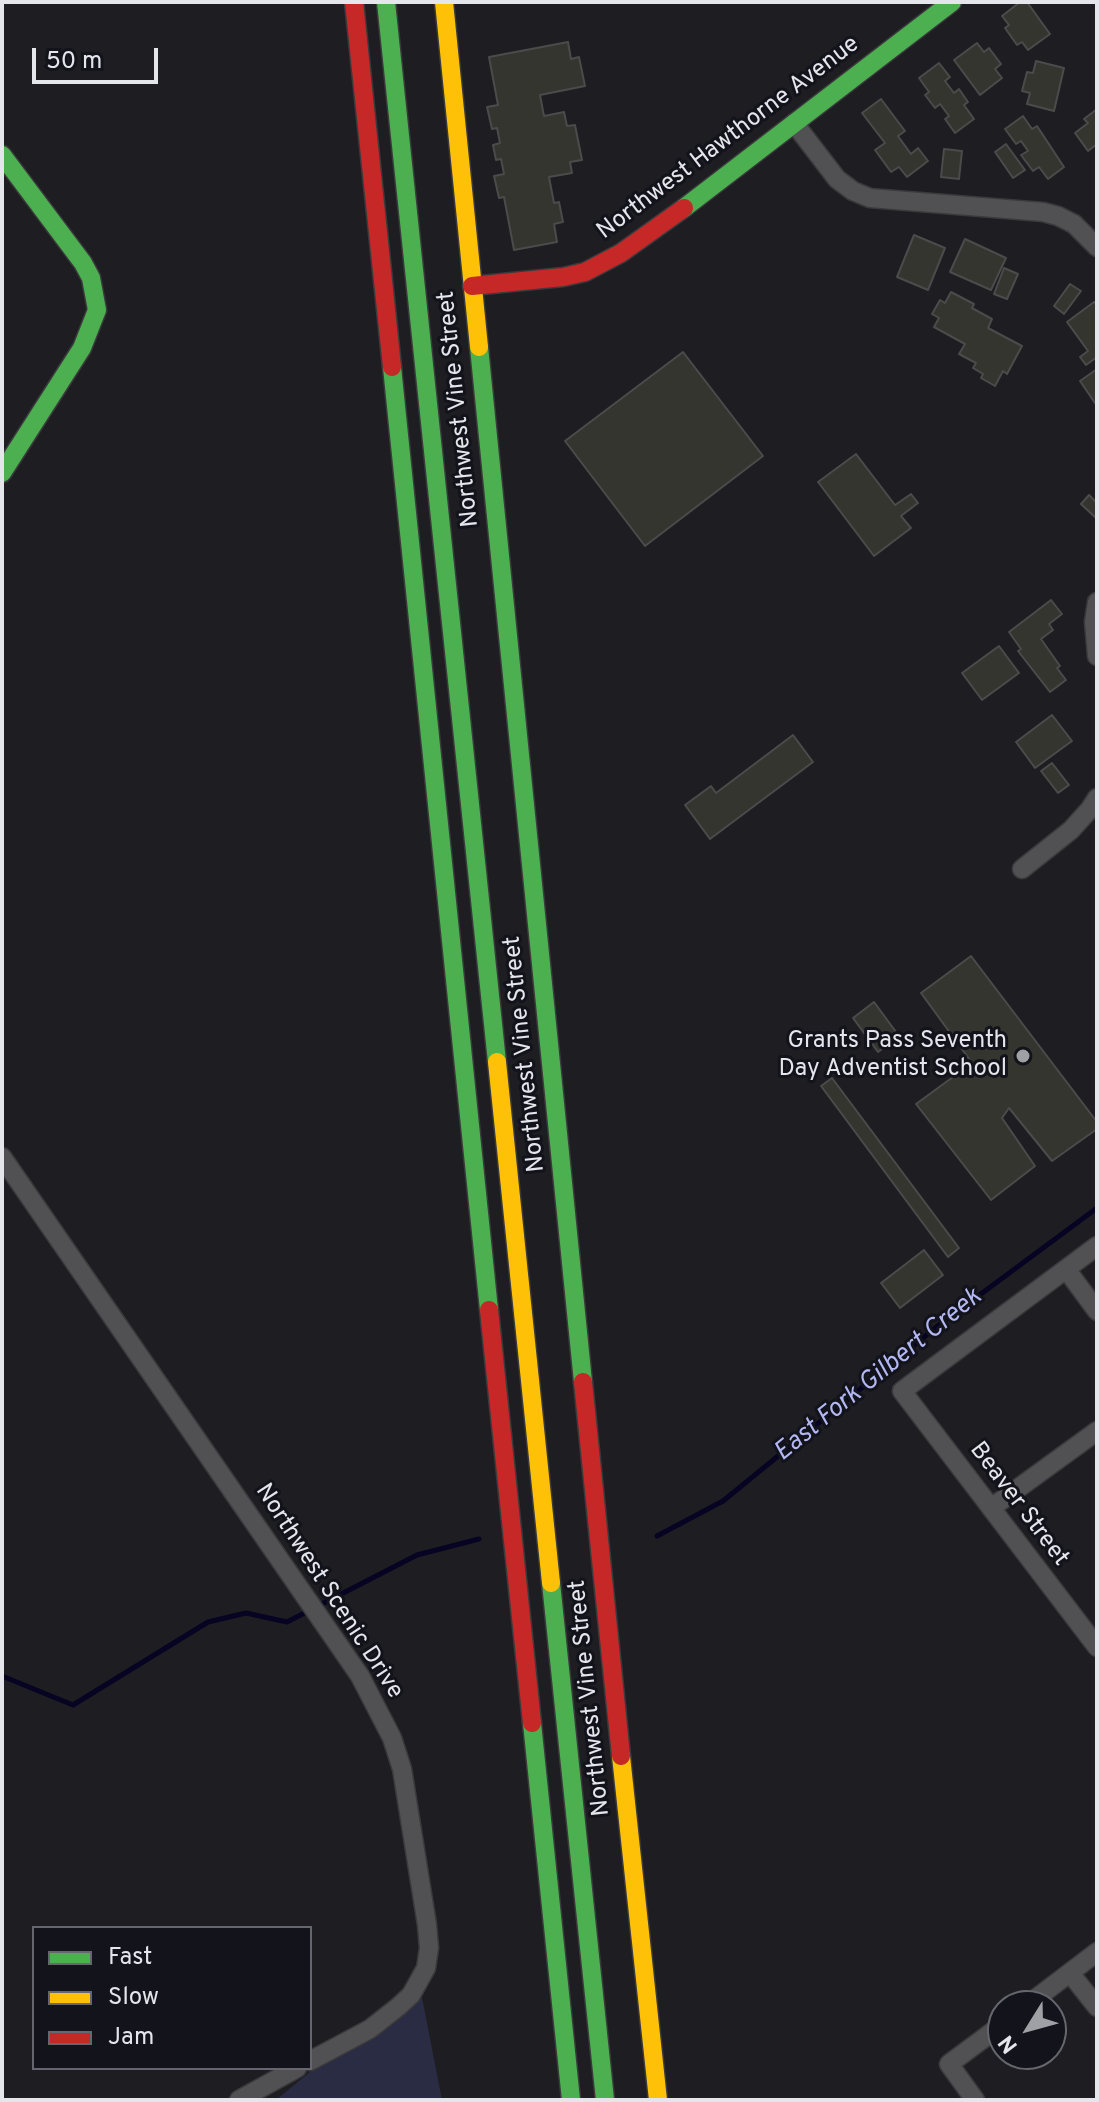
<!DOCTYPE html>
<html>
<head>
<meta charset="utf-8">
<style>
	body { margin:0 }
	#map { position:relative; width:1099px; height:2102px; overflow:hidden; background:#1d1d22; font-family:Overpass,sans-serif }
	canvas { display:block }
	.frame { position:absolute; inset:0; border:4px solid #e5e6eb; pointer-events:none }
	.legend { position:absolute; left:32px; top:1926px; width:280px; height:144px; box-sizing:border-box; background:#12131b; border:2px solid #66676e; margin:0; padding:10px 14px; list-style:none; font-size:24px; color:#e5e6eb }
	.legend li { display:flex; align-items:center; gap:16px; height:40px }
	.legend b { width:40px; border:2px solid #66676e }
	.north { position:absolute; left:987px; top:1990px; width:80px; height:80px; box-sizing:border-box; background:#12131b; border:2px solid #66676e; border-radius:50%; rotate:233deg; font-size:22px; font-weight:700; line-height:32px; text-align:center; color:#e5e6eb }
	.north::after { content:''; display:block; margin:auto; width:28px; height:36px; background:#9fa0a5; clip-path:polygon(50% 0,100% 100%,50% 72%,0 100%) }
	.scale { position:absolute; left:32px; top:48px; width:126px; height:36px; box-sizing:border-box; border:4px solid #e5e6eb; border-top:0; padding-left:10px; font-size:24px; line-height:28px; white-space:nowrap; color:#e5e6eb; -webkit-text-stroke:6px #12131b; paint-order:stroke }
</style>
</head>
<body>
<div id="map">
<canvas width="1099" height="2102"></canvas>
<div class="frame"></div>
<ul class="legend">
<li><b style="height:10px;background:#4caf50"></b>Fast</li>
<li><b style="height:10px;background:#ffc107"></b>Slow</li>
<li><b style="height:10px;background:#c62828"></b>Jam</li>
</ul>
<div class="north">N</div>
<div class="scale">50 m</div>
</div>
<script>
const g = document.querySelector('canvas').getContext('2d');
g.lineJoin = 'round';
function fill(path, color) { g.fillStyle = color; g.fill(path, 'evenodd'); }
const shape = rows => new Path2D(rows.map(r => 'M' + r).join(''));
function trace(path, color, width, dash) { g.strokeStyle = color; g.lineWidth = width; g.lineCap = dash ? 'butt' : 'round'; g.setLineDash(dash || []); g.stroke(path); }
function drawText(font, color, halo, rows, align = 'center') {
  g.font = font + ' Overpass,sans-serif'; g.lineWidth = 6; g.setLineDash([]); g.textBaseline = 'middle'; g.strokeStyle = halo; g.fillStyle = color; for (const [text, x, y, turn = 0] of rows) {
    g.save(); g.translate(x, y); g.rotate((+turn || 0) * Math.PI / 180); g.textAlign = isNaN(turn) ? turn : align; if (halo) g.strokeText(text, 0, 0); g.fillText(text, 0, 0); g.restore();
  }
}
const green = shape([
	[419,1982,442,2100,276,2100]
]);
const stream = shape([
	[657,1536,723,1501,935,1328,1097,1208],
	[2,1676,73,1705,208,1622,246,1613,287,1622,417,1555,479,1539]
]);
const building = shape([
	[1020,2,1027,2,1050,34,1028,50,1022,42,1017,45,1005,28,1009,25,1002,16,1020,2],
	[568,42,571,59,579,57,585,86,540,95,544,116,564,112,567,126,575,125,582,160,570,162,572,173,549,177,554,203,559,202,563,222,554,224,557,242,514,250,504,197,499,198,494,176,504,174,501,159,496,160,493,145,500,143,497,128,492,129,487,107,498,105,489,57,568,42],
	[977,43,984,52,989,48,1001,64,995,69,1002,78,980,95,954,60,977,43],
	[1036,61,1064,68,1054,111,1027,104,1030,93,1022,91,1027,72,1033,73,1036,61],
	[939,63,950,77,945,81,954,93,959,89,968,102,964,105,974,119,955,133,945,119,949,116,940,104,935,108,925,95,929,92,919,78,939,63],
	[881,99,905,131,898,136,911,154,918,148,928,161,907,177,899,167,891,172,875,150,885,143,862,113,881,99],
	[1097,109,1097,144,1088,151,1075,133,1088,123,1084,119,1097,109],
	[1023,116,1032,129,1037,126,1064,167,1048,179,1039,167,1033,171,1021,155,1028,151,1021,141,1016,144,1005,129,1023,116],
	[1006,144,1025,170,1013,178,995,152,1006,144],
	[944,149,962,151,959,179,941,177,944,149],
	[914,235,945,248,928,290,897,277,914,235],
	[965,239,1006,258,991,290,950,272,965,239],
	[1004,268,1018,274,1007,299,994,294,1004,268],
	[1070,284,1081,291,1064,314,1054,306,1070,284],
	[951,292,974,304,972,308,992,319,988,328,1022,346,1007,374,1003,371,995,386,981,378,983,374,973,368,976,363,959,354,965,344,934,327,939,318,932,314,940,300,945,303,951,292],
	[1094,302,1097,305,1097,357,1086,365,1080,357,1088,351,1067,322,1094,302],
	[683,352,763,456,645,546,565,441,683,352],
	[1097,369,1097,406,1080,381,1097,369],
	[856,454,895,505,911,494,918,503,901,516,911,528,874,556,818,482,856,454],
	[1089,495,1097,503,1097,519,1081,504,1089,495],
	[1051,600,1062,614,1049,624,1053,630,1041,639,1060,666,1057,668,1066,680,1050,692,1018,651,1021,649,1009,632,1051,600],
	[999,646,1019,673,982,700,962,673,999,646],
	[1052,715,1072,741,1035,768,1016,742,1052,715],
	[793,735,813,762,710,839,685,805,711,786,716,793,793,735],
	[1052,763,1069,785,1058,793,1041,771,1052,763],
	[971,956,1097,1122,1097,1129,1052,1161,1009,1108,1002,1118,1035,1166,991,1200,916,1104,972,1063,921,993,971,956],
	[874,1002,899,1036,878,1052,853,1018,874,1002],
	[832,1078,959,1248,948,1257,821,1086,832,1078],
	[924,1250,943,1275,900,1308,881,1283,924,1250]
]);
const street = shape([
	[794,123,837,179,853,191,870,198,1043,212,1058,216,1074,224,1097,247],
	[1097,602,1094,622,1097,656],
	[1022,869,1071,830,1090,809,1097,798],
	[2,1157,360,1676,392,1738,402,1769,427,1925,429,1948,426,1968,411,1995,398,2007,370,2029,310,2061],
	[1097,1246,902,1391,1097,1647],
	[1066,1269,1097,1311],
	[991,1508,1097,1431],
	[1070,1973,1097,2007],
	[1026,2006,1097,1952],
	[239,2100,297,2068],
	[975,2100,949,2064,1003,2024]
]);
const fast = shape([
	[386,2,497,1062],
	[2,155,83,263,91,278,97,310,82,348,2,473],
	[684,208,952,2],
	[479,347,583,1382],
	[392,367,489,1310],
	[551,1583,605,2100],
	[532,1723,571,2100]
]);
const slow = shape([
	[444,2,479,347],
	[497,1062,551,1583],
	[621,1756,658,2100]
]);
const jam = shape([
	[354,2,392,367],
	[472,286,563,277,585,272,621,253,684,208],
	[489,1310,532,1723],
	[583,1382,621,1756]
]);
const markers = [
	[1023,1056,8,"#9fa0a5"]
];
const streetNames = [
	["Northwest Hawthorne Avenue",729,139,-37],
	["Northwest Vine Street",460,409,-96],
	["Northwest Vine Street",526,1054,-96],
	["Beaver Street",1018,1505,53],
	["Northwest Scenic Drive",328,1592,57],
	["Northwest Vine Street",591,1698,-96]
];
const poiNames = [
	["Grants Pass Seventh",1007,1042],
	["Day Adventist School",1007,1070]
];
const waterNames = [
	["East Fork Gilbert Creek",879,1376,-39]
];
fill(green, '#2a2c43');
trace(stream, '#070323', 5);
fill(building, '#353530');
trace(building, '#4b4b4b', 2);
trace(street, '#3a3a3d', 21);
trace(fast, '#3a3a3d', 21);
trace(slow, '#3a3a3d', 21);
trace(jam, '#3a3a3d', 21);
trace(street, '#515153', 18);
trace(fast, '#4caf50', 18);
trace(slow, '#ffc107', 18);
trace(jam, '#c62828', 18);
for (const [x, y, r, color] of markers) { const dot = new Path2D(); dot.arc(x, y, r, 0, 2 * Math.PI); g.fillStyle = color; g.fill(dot); trace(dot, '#12131b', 3); }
drawText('24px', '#e5e6eb', '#12131b', streetNames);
drawText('24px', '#e5e6eb', '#12131b', poiNames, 'right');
drawText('italic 26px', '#b3b8f3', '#12131b', waterNames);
</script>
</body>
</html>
